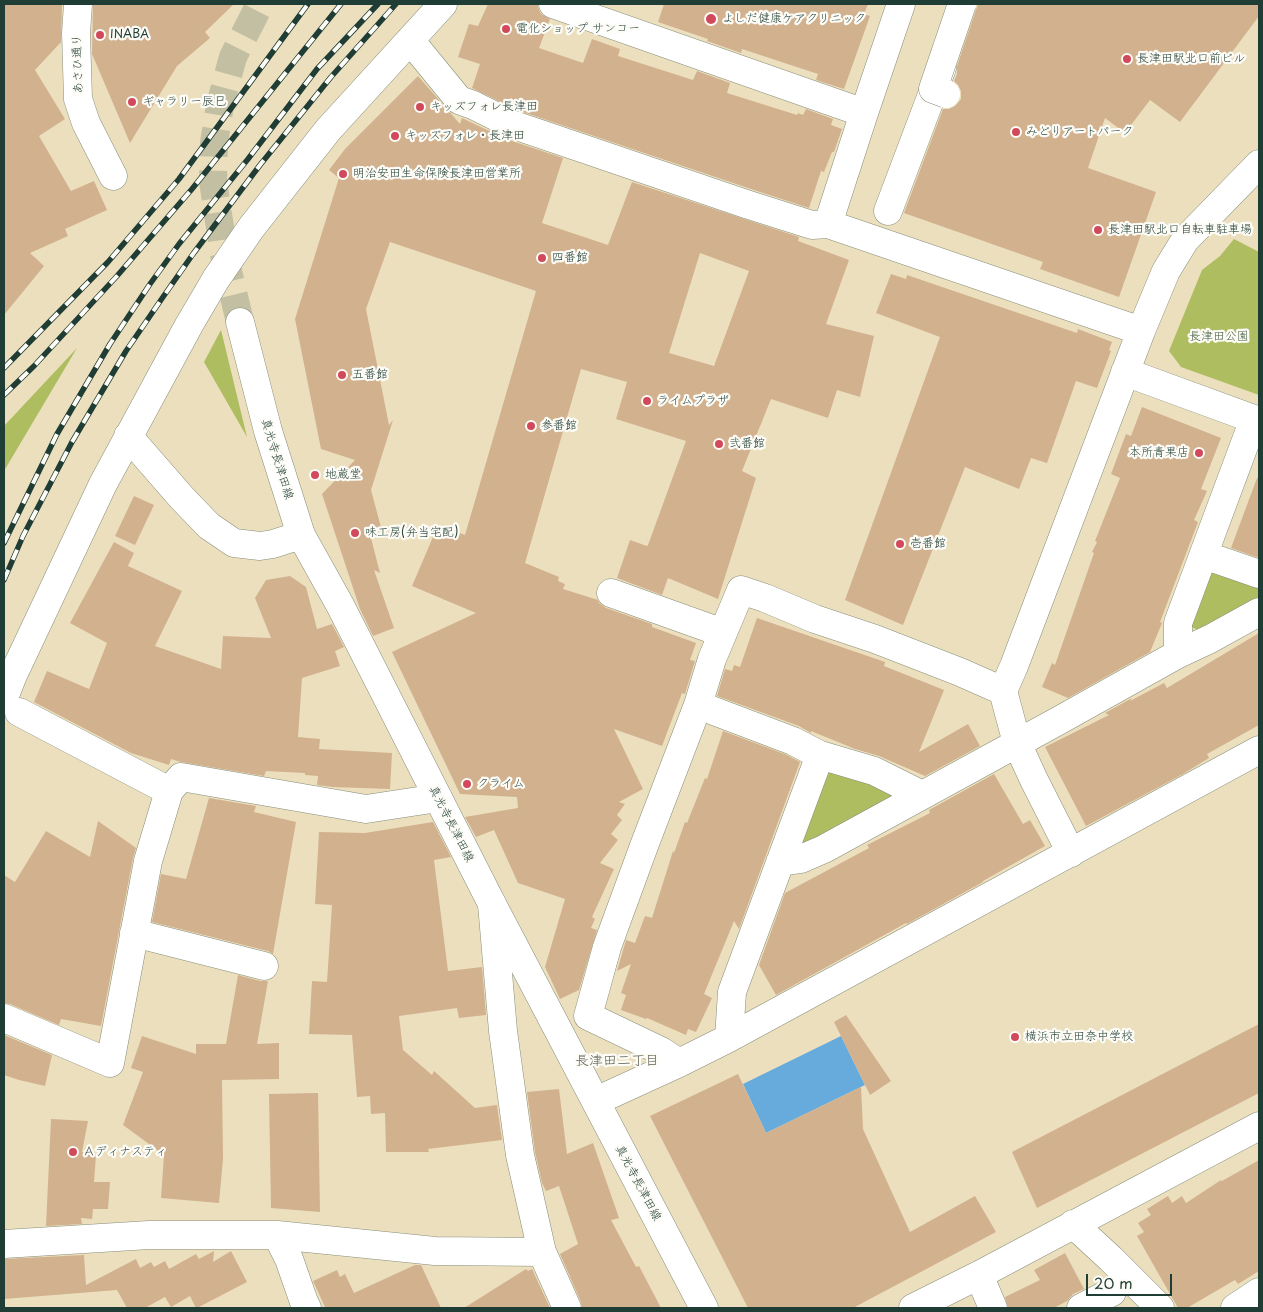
<!DOCTYPE html>
<html>
<head>
<meta charset="utf-8">
<style>
	body { margin:0 }
	#map { position:relative; width:1263px; height:1312px; overflow:hidden; background:#ecdfbe; font-family:"Playpen Sans",sans-serif }
	canvas { display:block }
	.frame { position:absolute; inset:0; border:5px solid #1f3d34; pointer-events:none }
	.scale { position:absolute; left:1086px; top:1274px; width:86px; height:22px; box-sizing:border-box; border:2px solid #1f3d34; border-top:0; padding-left:6px; font-size:15px; line-height:18px; white-space:nowrap; color:#1f3d34; -webkit-text-stroke:4px #fdfcf7; paint-order:stroke }
</style>
</head>
<body>
<div id="map">
<canvas width="1263" height="1312"></canvas>
<div class="frame"></div>
<div class="scale">20 m</div>
</div>
<script>
const g = document.querySelector('canvas').getContext('2d');
g.lineJoin = 'round';
function fill(path, color) { g.fillStyle = color; g.fill(path, 'evenodd'); }
const shape = rows => new Path2D(rows.map(r => 'M' + r).join(''));
function trace(path, color, width, dash) { g.strokeStyle = color; g.lineWidth = width; g.lineCap = dash ? 'butt' : 'round'; g.setLineDash(dash || []); g.stroke(path); }
function drawText(font, color, halo, rows, align = 'center') {
  g.font = font + ' "Playpen Sans","Klee One",sans-serif'; g.lineWidth = 4.5; g.setLineDash([]); g.textBaseline = 'middle'; g.strokeStyle = halo; g.fillStyle = color; for (const [text, x, y, turn = 0] of rows) {
    g.save(); g.translate(x, y); g.rotate((+turn || 0) * Math.PI / 180); g.textAlign = isNaN(turn) ? turn : align; if (halo) g.strokeText(text, 0, 0); g.fillText(text, 0, 0); g.restore();
  }
}
const green = shape([
	[1234,239,1259,252,1259,395,1181,367,1169,351,1202,270,1220,256],
	[221,330,247,437,204,362],
	[77,348,4,471,4,426],
	[1219,568,1259,585,1259,603,1204,634,1187,624,1205,576],
	[835,769,891,790,895,799,809,849,797,838,820,773]
]);
const water = shape([
	[841,1036,865,1085,766,1133,743,1084]
]);
const building = shape([
	[4,4,62,4,61,42,35,70,65,119,39,136,71,191,94,181,107,210,65,229,68,236,30,253,44,266,4,315],
	[93,4,234,4,205,32,210,38,177,66,130,143,92,54],
	[488,4,538,4,538,7,541,14,550,19,539,48,583,63,592,39,620,49,618,56,693,80,697,71,730,83,727,93,797,115,798,113,803,115,806,109,833,119,831,125,842,129,834,152,832,152,824,172,821,171,809,208,751,189,517,110,472,88,480,64,458,57,469,24,478,26],
	[664,4,868,4,864,14,870,16,844,89,816,80,818,74,742,49,741,53,707,41,708,39,658,22],
	[978,4,1259,4,1259,16,1180,122,1150,100,1125,133,1105,118,1088,168,1156,192,1119,297,1040,269,1043,262,904,213,943,109,949,109,955,106,961,99,961,91,958,85,954,81,957,74,957,66],
	[418,76,460,124,462,118,506,139,563,158,542,223,608,245,632,182,799,237,798,241,849,260,826,324,874,336,860,397,837,390,828,418,771,399,742,471,756,478,718,599,668,578,662,595,617,578,630,540,647,546,648,545,686,441,616,419,627,382,581,369,525,563,559,577,558,581,565,584,563,589,598,600,599,603,606,608,652,624,652,627,696,643,690,660,695,661,685,694,682,693,662,746,614,729,643,789,619,802,625,804,617,815,622,820,611,834,618,840,600,863,614,869,592,917,595,919,591,928,597,930,579,990,560,999,545,967,565,899,518,883,494,830,476,837,465,817,518,808,517,797,460,794,392,652,476,613,412,586,436,530,457,540,460,533,465,535,536,291,390,242,366,309,389,425,393,420,371,490,382,531,370,534,380,573,374,570,394,628,373,636,360,609,322,494,355,460,321,449,295,319,339,178,329,170,345,149],
	[700,253,749,271,714,366,669,353],
	[891,274,906,279,907,275,1077,333,1078,329,1112,342,1109,350,1111,351,1097,388,1076,381,1047,463,1031,458,1019,489,965,467,903,625,845,600,940,337,876,313],
	[1142,407,1221,438,1201,489,1207,491,1194,520,1198,522,1160,622,1162,623,1150,652,1068,698,1042,687,1052,663,1055,665,1094,553,1092,552,1097,542,1095,541,1120,478,1111,474,1126,434,1131,436],
	[1257,478,1259,478,1259,558,1231,548],
	[134,496,154,505,135,545,115,536],
	[114,542,134,553,128,566,182,591,155,646,221,669,223,636,271,638,255,598,266,580,290,576,306,587,317,629,332,624,344,647,335,651,340,666,302,678,298,737,320,739,319,749,392,753,390,789,333,787,317,785,318,776,305,775,305,773,266,771,264,776,181,762,171,759,169,765,131,753,34,702,47,671,89,689,107,643,70,623],
	[757,618,885,662,884,666,944,690,919,752,968,724,980,746,925,776,879,756,855,749,811,731,811,733,799,726,717,696,725,669,732,671,734,665,740,667],
	[1259,633,1259,725,1207,754,1209,758,1183,774,1086,826,1045,747,1109,715,1105,713,1132,698,1130,701,1164,683,1167,688],
	[723,731,787,755,800,762,739,929,734,921,704,994,712,998,696,1032,688,1029,686,1035,647,1018,646,1019,621,1010,626,995,621,993,631,964,617,971,626,940,635,943,645,916,652,918,673,851,674,853,685,822,687,823,705,778,707,779],
	[994,774,1023,824,1030,820,1045,846,983,881,983,882,907,924,906,923,776,995,759,965,785,893,869,848,867,845,930,813,929,810],
	[209,798,256,806,254,812,296,822,273,954,268,951,152,922,161,874,186,879],
	[98,821,136,848,133,858,101,1026,61,1019,59,1025,10,1004,4,1003,4,875,15,882,46,831,90,857],
	[433,822,451,857,434,860,448,971,482,967,486,1015,459,1018,457,1008,399,1016,403,1050,432,1075,434,1071,475,1108,497,1105,502,1140,428,1149,429,1152,386,1152,385,1113,371,1114,370,1096,357,1097,352,1035,309,1034,312,981,327,982,332,905,315,904,319,832,365,833],
	[238,975,260,981,268,981,257,1044,279,1043,279,1079,222,1080,223,1159,219,1203,161,1198,164,1155,123,1125,143,1072,131,1068,142,1036,196,1054,196,1044,226,1044],
	[846,1015,891,1081,870,1095,834,1022],
	[1259,1024,1259,1093,1037,1208,1012,1152],
	[4,1035,52,1055,45,1086,19,1080,4,1075],
	[738,1074,766,1133,861,1087,863,1129,910,1232,975,1196,996,1232,853,1308,748,1308,650,1116],
	[559,1089,567,1154,593,1143,619,1218,611,1220,636,1267,639,1266,661,1308,582,1308,581,1302,560,1254,578,1244,559,1186,546,1191,542,1183,535,1152,527,1092],
	[318,1093,320,1212,271,1208,269,1094],
	[51,1119,88,1121,82,1152,96,1155,94,1182,110,1182,108,1209,93,1209,92,1219,81,1218,82,1224,46,1226],
	[1259,1160,1259,1271,1238,1284,1235,1280,1187,1308,1178,1308,1137,1236,1144,1232,1138,1223,1151,1215,1147,1209,1168,1196,1172,1203,1182,1196,1186,1203,1221,1180,1222,1181],
	[214,1251,213,1262,231,1251,247,1282,197,1308,196,1308,190,1296,171,1307,165,1297,145,1308,127,1308,117,1290,4,1299,4,1259,84,1255,86,1285,136,1259,140,1268,151,1262,154,1267,165,1261,169,1269,196,1254,199,1259],
	[1065,1253,1084,1289,1073,1294,1067,1301,1054,1308,1008,1308,1005,1297,1040,1280,1034,1270],
	[415,1265,421,1265,441,1308,323,1308,325,1307,313,1281,337,1270,340,1277,345,1274,354,1293],
	[526,1269,528,1271,532,1269,550,1308,464,1308]
]);
const majorTunnel = shape([
	[240,322,224,254,213,181,214,143,220,105,233,57,260,4]
]);
const minor = shape([
	[78,4,76,33,78,99,86,123,113,176],
	[553,4,864,113,828,224],
	[410,40,459,100,473,105,511,124,746,204,812,225,828,224,1141,331],
	[864,113,901,4],
	[888,211,942,68],
	[1125,372,1259,421],
	[128,436,182,498,209,526,234,543,260,546,273,544,301,535],
	[1204,555,1259,574],
	[611,593,723,633],
	[1178,654,1178,623,1254,419],
	[4,698,13,675,103,484,189,325,216,279,251,228,328,130,443,4],
	[698,705,793,741,820,755,874,771,922,795],
	[19,712,169,791],
	[1071,853,1034,780,1017,743,1003,691,1014,666,1141,331,1166,271,1185,240,1259,164],
	[780,862,801,859,824,849,1058,721,1178,654,1210,639,1259,612],
	[492,904,503,1031,520,1155,542,1252,567,1308],
	[134,933,264,966],
	[4,1018,110,1063,148,861,169,791,181,777,366,809,438,798],
	[729,1038,732,992,820,755],
	[679,1063,661,1051,588,1016,607,947,644,846,698,705,712,659,741,590,765,598,815,619,875,639,960,672,1003,691],
	[596,1101,679,1063,729,1038,1259,750],
	[1073,1224,1111,1259,1160,1308],
	[277,1235,289,1259,304,1302,307,1308],
	[4,1244,149,1235,277,1235,435,1251,542,1252],
	[979,1275,993,1308],
	[913,1308,979,1275,1259,1126],
	[1081,1308,1112,1292],
	[1235,1308,1259,1292]
]);
const major = shape([
	[240,322,268,431,301,535,340,605,492,904,704,1308]
]);
const rail = shape([
	[4,368,108,262,179,179,308,4],
	[4,395,34,366,117,276,192,189,341,4],
	[4,543,57,434,110,344,150,284,179,244,248,159,317,69,378,4],
	[4,580,23,536,72,442,126,351,163,297,193,254,260,165,331,77,396,4]
]);
const minorBridge = shape([
	[946,94,933,89,962,4]
]);
const markers = [
	[711,19,6,"#d1495b"],
	[506,29,5,"#d1495b"],
	[100,35,5,"#d1495b"],
	[1127,59,5,"#d1495b"],
	[132,102,5,"#d1495b"],
	[420,107,5,"#d1495b"],
	[1016,132,5,"#d1495b"],
	[395,136,5,"#d1495b"],
	[343,174,5,"#d1495b"],
	[1098,230,5,"#d1495b"],
	[542,258,5,"#d1495b"],
	[342,375,5,"#d1495b"],
	[647,401,5,"#d1495b"],
	[531,426,5,"#d1495b"],
	[719,444,5,"#d1495b"],
	[1199,453,5,"#d1495b"],
	[315,475,5,"#d1495b"],
	[355,533,5,"#d1495b"],
	[900,544,5,"#d1495b"],
	[467,784,5,"#d1495b"],
	[1015,1037,5,"#d1495b"],
	[73,1152,5,"#d1495b"]
];
const poiNames = [
	["よしだ健康ケアクリニック",722,19],
	["電化ショップ サンコー",516,29],
	["INABA",110,35],
	["長津田駅北口前ビル",1137,59],
	["ギャラリー辰巳",142,102],
	["キッズフォレ長津田",430,107],
	["みどりアートパーク",1026,132],
	["キッズフォレ・長津田",405,136],
	["明治安田生命保険長津田営業所",353,174],
	["長津田駅北口自転車駐車場",1108,230],
	["四番館",552,258],
	["五番館",352,375],
	["ライムプラザ",657,401],
	["参番館",541,426],
	["弐番館",729,444],
	["本所青果店",1189,453,"right"],
	["地蔵堂",325,475],
	["味工房(弁当宅配)",365,533],
	["壱番館",910,544],
	["クライム",477,784],
	["横浜市立田奈中学校",1025,1037],
	["Ａディナスティ",83,1152]
];
const streetNames = [
	["あさひ通り",78,64,-92],
	["真光寺長津田線",277,459,73],
	["真光寺長津田線",451,824,63],
	["真光寺長津田線",638,1183,62]
];
const parkNames = [
	["長津田公園",1219,337]
];
const neighbourhoodNames = [
	["長津田二丁目",617,1061]
];
fill(green, '#adbd60');
fill(water, '#66abdc');
fill(building, '#d2b18e');
trace(majorTunnel, '#c3bfa2', 28, [28, 14]);
trace(minor, '#868e79', 29);
trace(major, '#868e79', 29);
trace(minor, '#fff', 28);
trace(major, '#fff', 28);
trace(rail, '#1f3d34', 5.5);
trace(rail, '#fdfcf7', 4, [11]);
trace(minorBridge, '#868e79', 29, []);
trace(minorBridge, '#fff', 28);
for (const [x, y, r, color] of markers) { const dot = new Path2D(); dot.arc(x, y, r, 0, 2 * Math.PI); g.fillStyle = color; g.fill(dot); trace(dot, '#fdfcf7', 2); }
drawText('12px', '#1f3d34', '#fdfcf7', poiNames, 'left');
drawText('12px', '#1f3d34', '#fdfcf7', streetNames);
drawText('12px', '#425d3f', '#fdfcf7', parkNames);
drawText('14px', '#5e6654', '#fdfcf7', neighbourhoodNames);
</script>
</body>
</html>
